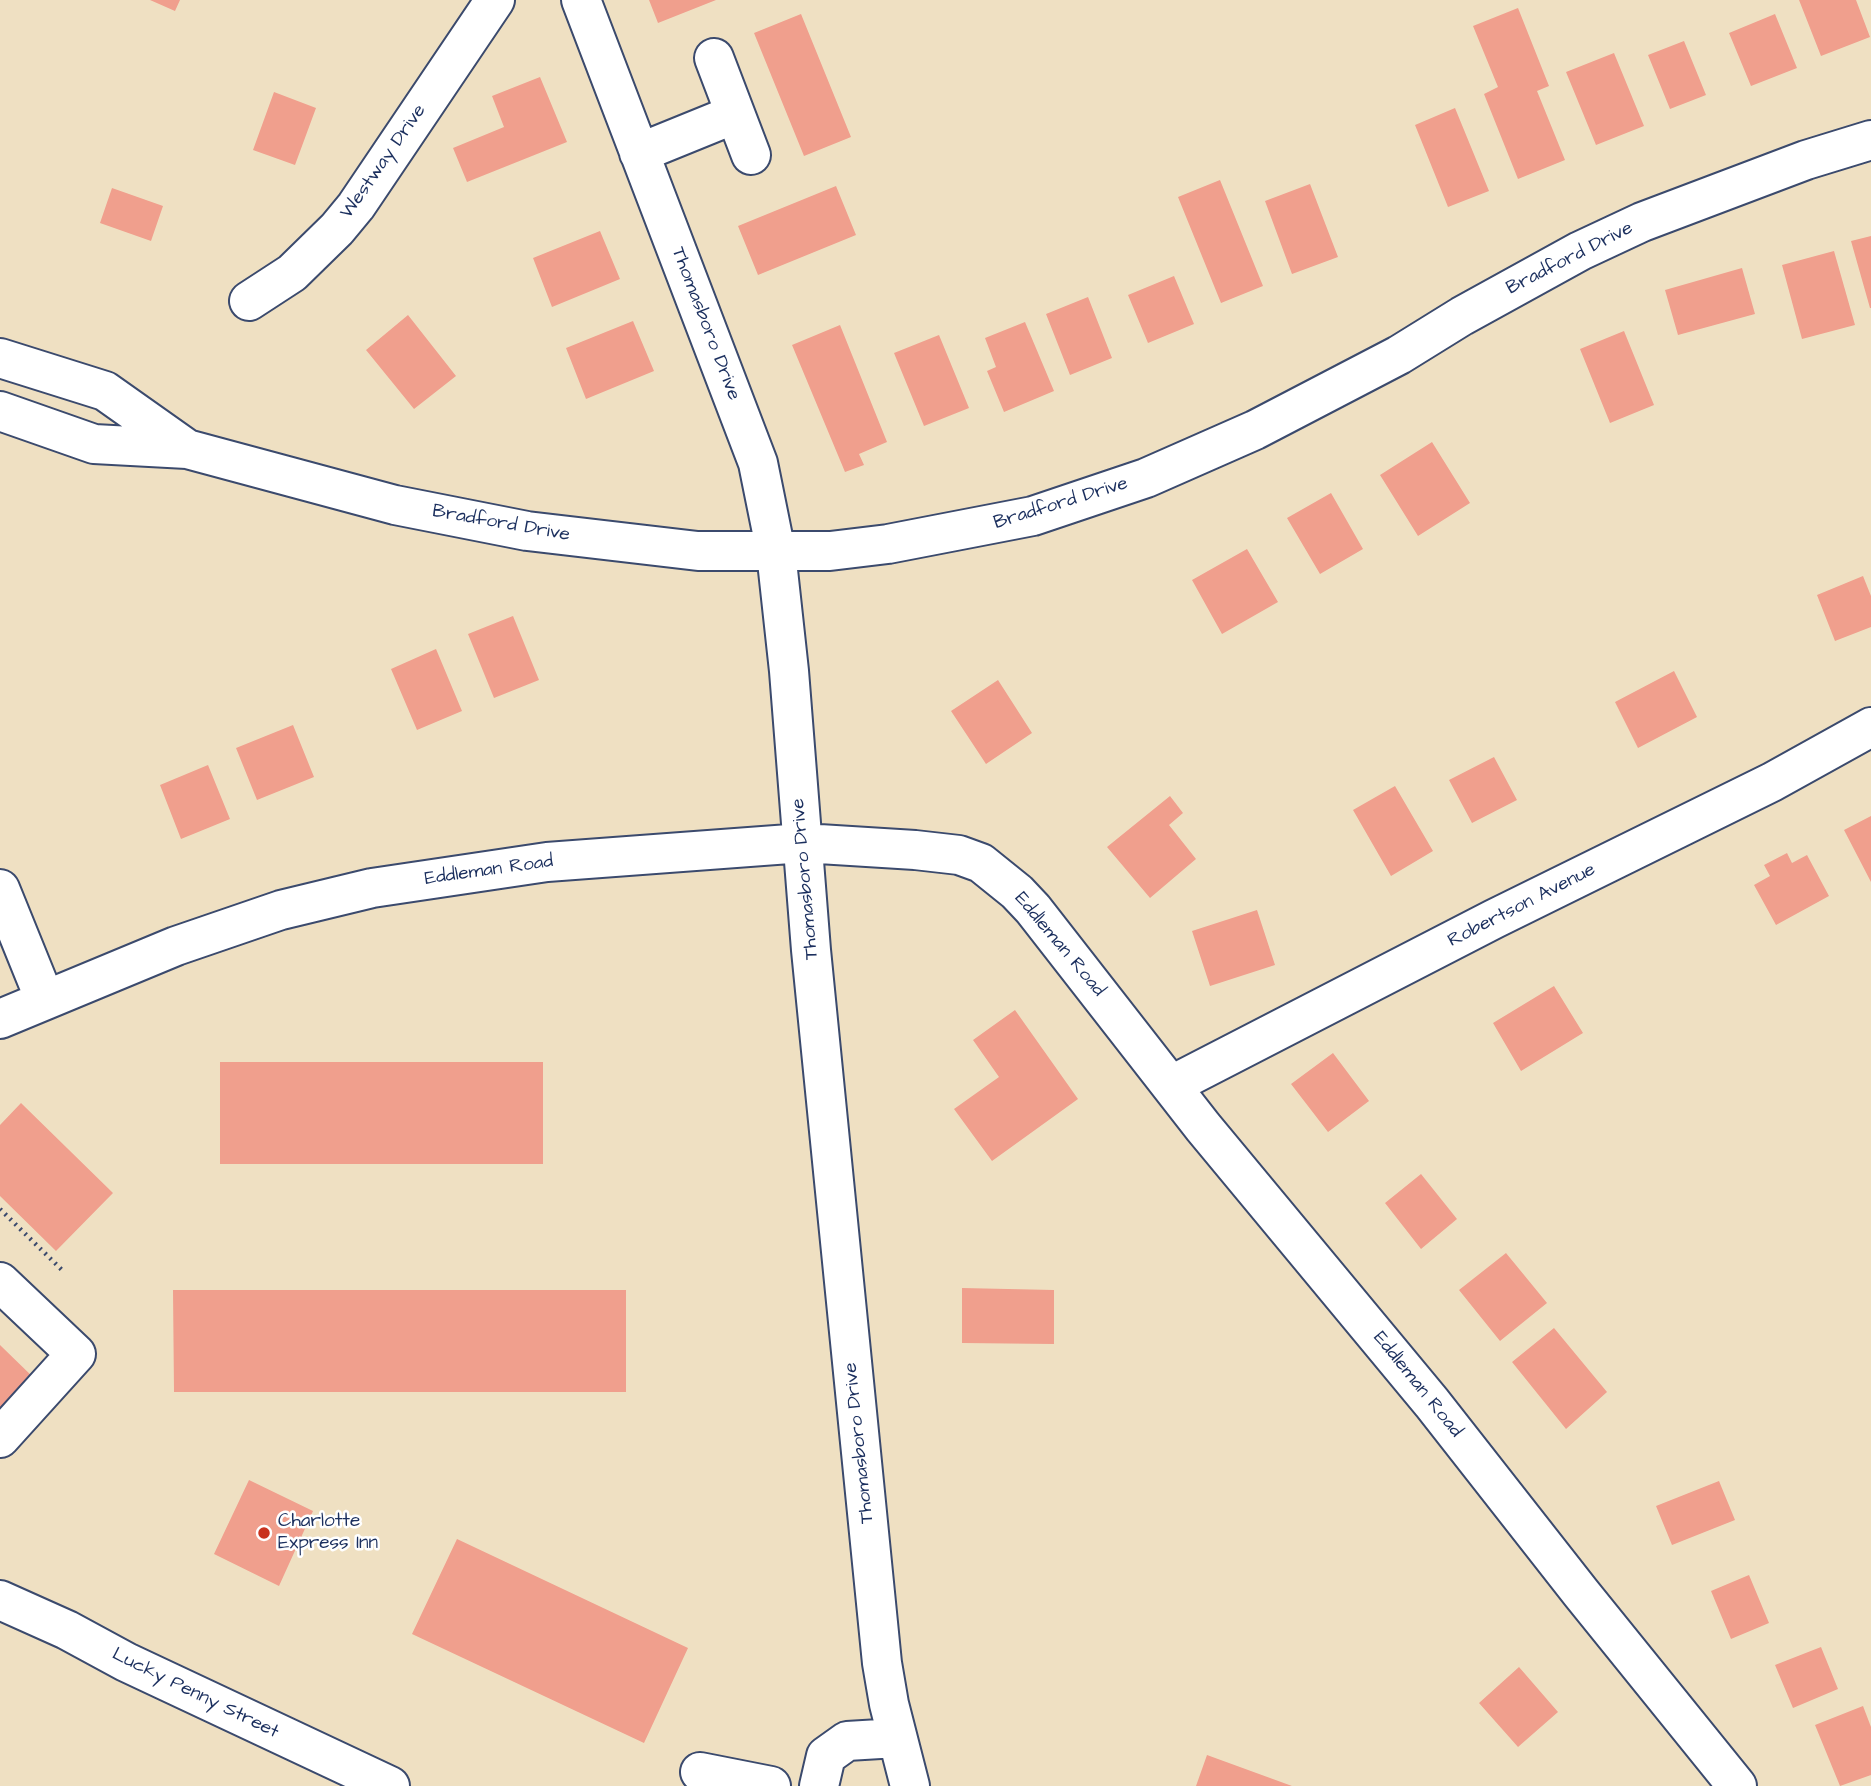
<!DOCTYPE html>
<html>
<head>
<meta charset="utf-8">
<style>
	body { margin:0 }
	canvas { display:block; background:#efe0c2 }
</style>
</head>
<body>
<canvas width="1871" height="1786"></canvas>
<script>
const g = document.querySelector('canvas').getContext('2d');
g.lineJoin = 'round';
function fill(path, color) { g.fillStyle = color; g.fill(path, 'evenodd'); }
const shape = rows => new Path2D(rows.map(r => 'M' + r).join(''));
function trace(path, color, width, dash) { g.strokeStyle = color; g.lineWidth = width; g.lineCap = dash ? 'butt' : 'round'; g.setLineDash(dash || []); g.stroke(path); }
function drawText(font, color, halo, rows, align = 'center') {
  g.font = font + ' "Architects Daughter",sans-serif'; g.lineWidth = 5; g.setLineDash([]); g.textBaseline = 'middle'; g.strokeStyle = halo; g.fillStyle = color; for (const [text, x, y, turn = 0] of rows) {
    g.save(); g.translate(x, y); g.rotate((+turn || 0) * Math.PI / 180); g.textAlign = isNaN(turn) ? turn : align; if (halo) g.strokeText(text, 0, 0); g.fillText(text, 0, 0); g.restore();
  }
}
const building = shape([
	[150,0,180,0,175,11],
	[649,0,716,0,658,23],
	[1799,0,1856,0,1870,37,1821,56],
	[1518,8,1549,86,1537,91,1565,160,1518,179,1484,94,1498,87,1473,26],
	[801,14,851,137,804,156,754,33],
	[1775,14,1797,68,1751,86,1729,33],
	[1684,41,1706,95,1670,109,1648,55],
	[1614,53,1644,126,1596,145,1566,72],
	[540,77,567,142,467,182,453,148,504,127,492,96],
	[274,92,316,108,295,165,253,150],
	[1455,108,1489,191,1448,207,1415,125],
	[1220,180,1263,286,1221,303,1178,197],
	[1310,184,1338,257,1292,274,1265,201],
	[836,186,856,235,758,275,738,226],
	[112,188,163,206,151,241,100,223],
	[600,231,620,279,552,307,533,258],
	[1871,236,1871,308,1870,308,1851,241],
	[1834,251,1855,325,1802,339,1782,265],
	[1742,268,1755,314,1678,335,1665,290],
	[1174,276,1194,324,1148,343,1128,295],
	[1088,297,1112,358,1070,375,1046,314],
	[408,315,456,376,414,409,366,350],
	[633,321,654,371,586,399,566,348],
	[1025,322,1054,391,1004,412,987,371,996,367,985,338],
	[840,325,887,442,859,454,864,465,845,472,792,345],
	[1624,331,1654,405,1610,423,1580,349],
	[939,335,969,408,924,426,894,353],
	[1432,442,1470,503,1418,536,1380,475],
	[1331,493,1363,549,1320,574,1287,518],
	[1247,549,1278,602,1222,634,1192,580],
	[1863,576,1871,596,1871,627,1835,641,1817,595],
	[513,616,539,680,494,698,468,634],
	[436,649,462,711,417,730,391,669],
	[1674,671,1697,717,1638,748,1615,702],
	[998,680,1032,733,986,764,951,711],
	[293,725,314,777,257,800,236,748],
	[1494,757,1517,800,1472,823,1449,780],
	[208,765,230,819,181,839,160,785],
	[1395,786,1433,851,1391,876,1353,810],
	[1170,796,1183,813,1169,825,1196,859,1150,898,1107,847],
	[1871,816,1871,882,1844,830],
	[1787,853,1792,863,1807,855,1829,896,1776,925,1754,885,1770,876,1764,865],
	[1257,910,1275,965,1210,986,1192,931],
	[1554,986,1583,1033,1521,1071,1493,1023],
	[1015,1010,1078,1099,992,1161,954,1109,999,1077,973,1040],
	[1333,1053,1369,1101,1328,1132,1291,1084],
	[220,1062,543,1062,543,1164,220,1164],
	[21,1103,113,1193,56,1251,0,1196,0,1125],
	[1421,1174,1457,1219,1421,1249,1385,1203],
	[1506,1253,1547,1303,1500,1341,1459,1290],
	[962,1288,1054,1290,1054,1344,962,1343],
	[173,1290,626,1290,626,1392,174,1392],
	[1554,1328,1607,1392,1566,1429,1512,1362],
	[0,1345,36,1380,0,1418],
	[249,1480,313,1511,279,1586,214,1554],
	[1719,1481,1735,1520,1672,1545,1656,1506],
	[457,1539,688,1648,644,1743,412,1634],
	[1749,1575,1769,1623,1731,1639,1711,1591],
	[1821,1647,1838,1689,1793,1708,1775,1665],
	[1519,1667,1558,1712,1518,1747,1479,1703],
	[1863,1706,1871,1727,1871,1775,1840,1786,1815,1725],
	[1207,1755,1292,1786,1196,1786]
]);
const path = shape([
	[0,1209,63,1271]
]);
const minor = shape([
	[581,0,758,463,776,552,789,671,811,950,882,1663,889,1704,910,1786],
	[714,58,751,155],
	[639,153,735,114],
	[249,301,292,273,337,229,356,206,495,0],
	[0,358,105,391,187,449],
	[0,411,94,444,187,449,395,505,527,531,698,551,830,551,888,544,1033,516,1146,478,1255,430,1399,355,1462,316,1580,251,1642,222,1806,160,1871,140],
	[0,889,45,1000],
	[0,1019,176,946,281,910,372,888,547,862,803,843,915,850,959,855,981,863,1017,892,1033,909,1203,1127,1432,1403,1581,1593,1737,1786],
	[1172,1085,1494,919,1772,782,1871,727],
	[0,1282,76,1354,0,1438],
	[0,1600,67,1630,126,1662,390,1786],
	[700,1772,771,1786],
	[819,1786,826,1756,847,1741,897,1738]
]);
const markers = [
	[264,1533,7,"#c8321e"]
];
const streetNames = [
	["Westway Drive",384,162,-55],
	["Bradford Drive",1570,259,-27],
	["Thomasboro Drive",705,324,69],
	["Bradford Drive",1061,504,-17],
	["Bradford Drive",501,524,10],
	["Eddleman Road",489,871,-8],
	["Thomasboro Drive",806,879,-95],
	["Robertson Avenue",1522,906,-27],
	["Eddleman Road",1059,945,50],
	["Eddleman Road",1417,1385,51],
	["Thomasboro Drive",860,1443,-96],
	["Lucky Penny Street",195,1694,26]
];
const poiNames = [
	["Charlotte",278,1522],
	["Express Inn",278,1544]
];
fill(building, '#f09f8d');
trace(minor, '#3b4a6d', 42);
trace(path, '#3b4a6d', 4.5, [2, 5]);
trace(minor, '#fff', 38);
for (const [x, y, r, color] of markers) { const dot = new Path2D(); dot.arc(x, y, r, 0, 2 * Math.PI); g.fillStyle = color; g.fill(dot); trace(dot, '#fff', 2.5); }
drawText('19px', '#1b2f5e', '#fff', streetNames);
drawText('19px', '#1b2f5e', '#fff', poiNames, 'left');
</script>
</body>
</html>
